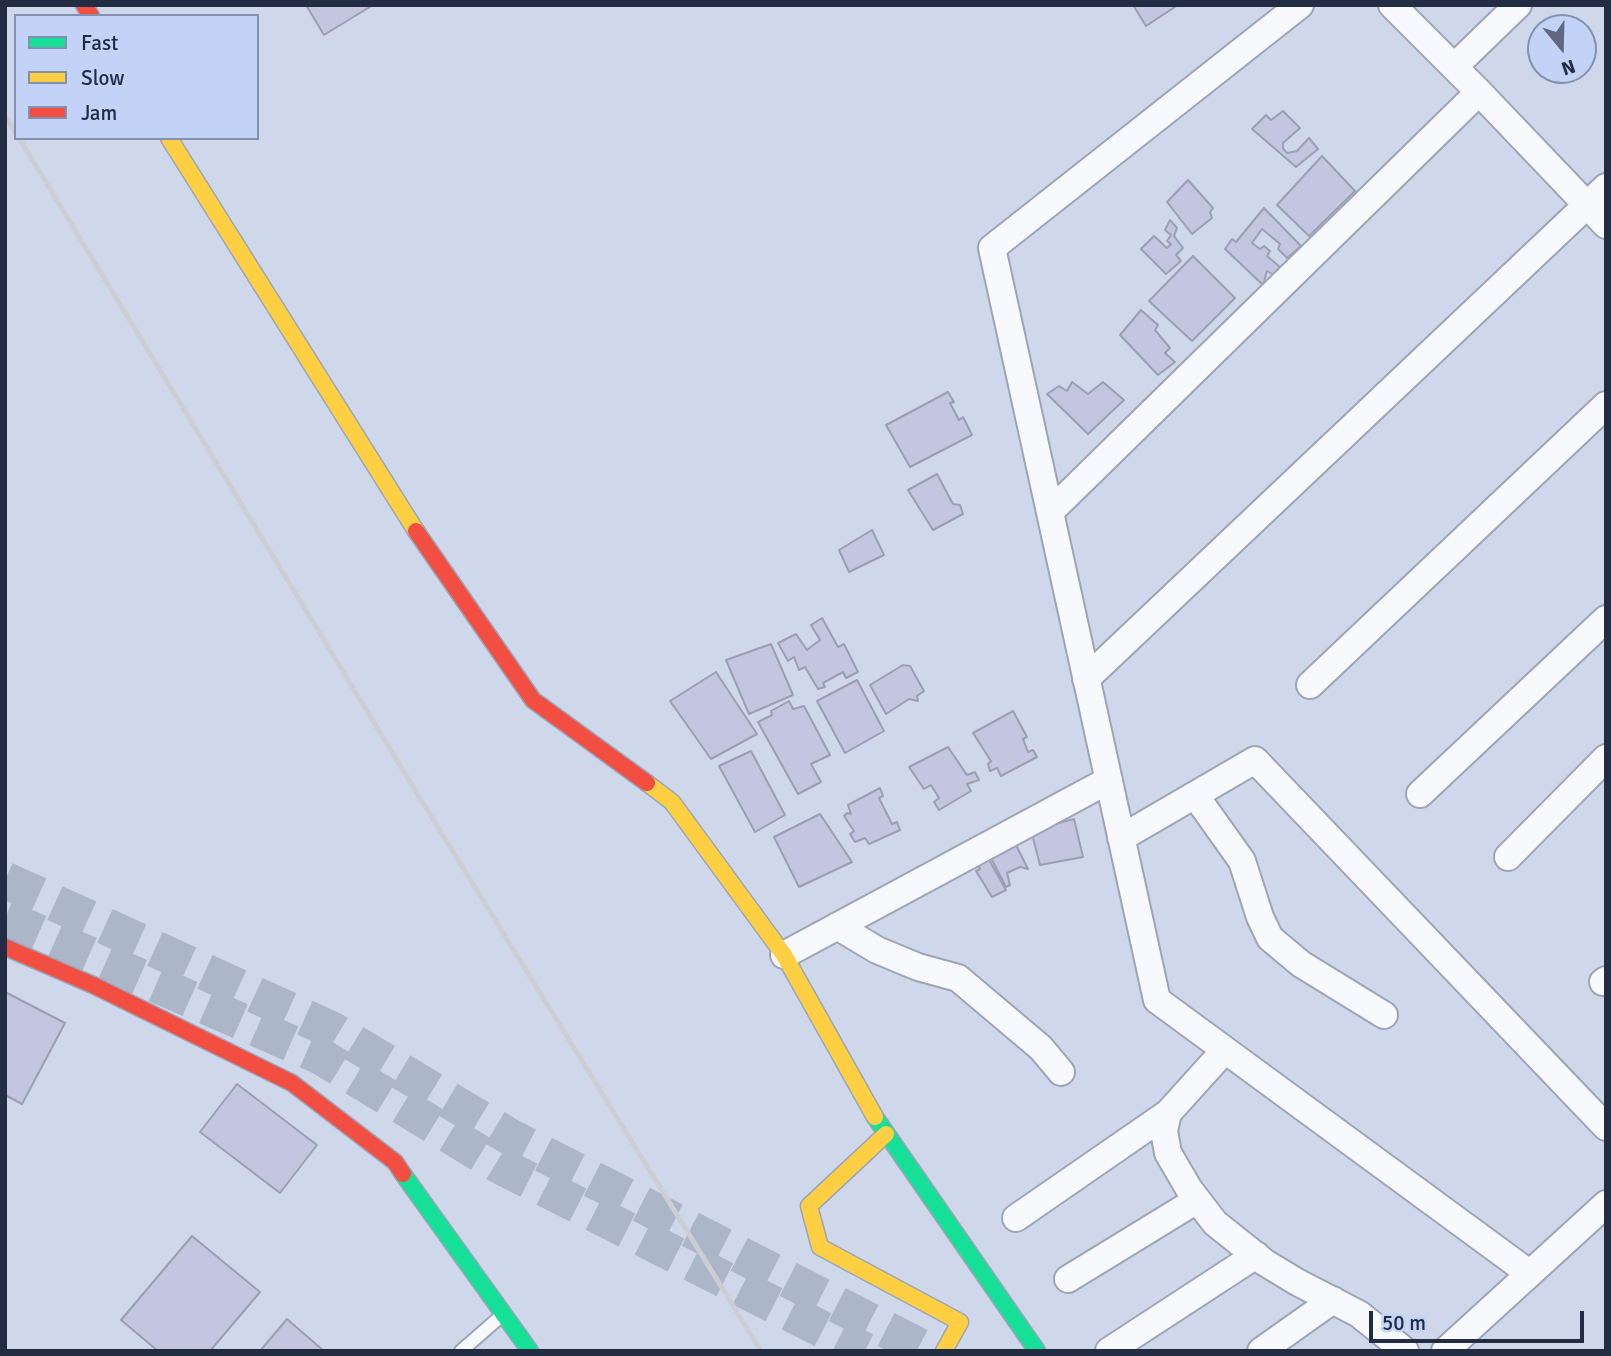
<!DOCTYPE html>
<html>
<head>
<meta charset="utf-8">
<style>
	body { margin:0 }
	#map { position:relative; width:1611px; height:1356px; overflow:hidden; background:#cfd8eb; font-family:Signika,sans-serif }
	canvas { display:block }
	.frame { position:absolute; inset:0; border:7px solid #222c43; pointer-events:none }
	.legend { position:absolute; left:14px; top:14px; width:245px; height:126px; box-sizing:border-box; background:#c3d3f7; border:2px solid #8390af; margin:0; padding:9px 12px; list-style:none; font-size:21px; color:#222c43 }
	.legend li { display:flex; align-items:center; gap:14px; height:35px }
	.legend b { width:35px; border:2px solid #8390af }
	.north { position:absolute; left:1527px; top:14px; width:70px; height:70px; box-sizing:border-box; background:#c3d3f7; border:2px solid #8390af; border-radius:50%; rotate:161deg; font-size:19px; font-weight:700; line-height:28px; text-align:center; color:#222c43 }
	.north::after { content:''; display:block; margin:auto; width:24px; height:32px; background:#5f687e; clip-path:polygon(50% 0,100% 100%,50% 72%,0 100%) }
	.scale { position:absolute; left:1369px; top:1311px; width:215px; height:32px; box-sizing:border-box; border:4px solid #222c43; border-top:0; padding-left:9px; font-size:21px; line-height:24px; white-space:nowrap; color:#222c43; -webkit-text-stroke:5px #c3d3f7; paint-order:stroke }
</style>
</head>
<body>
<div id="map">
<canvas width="1611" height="1356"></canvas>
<div class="frame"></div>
<ul class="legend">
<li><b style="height:9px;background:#16e098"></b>Fast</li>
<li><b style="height:9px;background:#ffcf43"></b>Slow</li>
<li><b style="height:9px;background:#f24e42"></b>Jam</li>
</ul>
<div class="north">N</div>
<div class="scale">50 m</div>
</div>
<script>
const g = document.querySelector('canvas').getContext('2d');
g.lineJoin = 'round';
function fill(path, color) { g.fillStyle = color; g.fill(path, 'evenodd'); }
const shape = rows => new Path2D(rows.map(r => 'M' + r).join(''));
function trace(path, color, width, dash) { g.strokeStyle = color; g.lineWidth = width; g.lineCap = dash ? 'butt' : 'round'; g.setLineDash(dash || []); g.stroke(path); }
const building = shape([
	[306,5,373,5,324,35,306,5],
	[1133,5,1178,5,1146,26,1133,5],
	[1283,111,1300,128,1283,143,1283,148,1287,153,1297,151,1309,138,1318,149,1296,167,1252,129,1266,115,1271,120,1283,111],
	[1322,156,1355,191,1309,236,1277,205,1322,156],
	[1188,180,1213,208,1210,212,1212,218,1192,234,1167,202,1188,180],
	[1264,208,1301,246,1287,258,1278,249,1280,244,1262,229,1252,243,1260,249,1264,246,1270,251,1267,256,1280,267,1274,275,1267,271,1263,285,1225,249,1232,239,1236,242,1264,208],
	[1170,220,1177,228,1174,236,1183,248,1176,255,1181,261,1166,274,1141,249,1154,236,1167,248,1171,244,1167,241,1171,235,1165,230,1170,220],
	[1193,256,1235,298,1192,341,1149,301,1193,256],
	[1141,310,1158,325,1155,330,1170,348,1165,353,1175,362,1158,375,1120,335,1141,310],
	[1072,382,1088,394,1103,382,1124,400,1088,434,1047,394,1059,386,1067,391,1072,382],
	[948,392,954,402,950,403,959,420,963,417,972,435,910,467,886,425,948,392],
	[937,474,953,504,960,505,963,514,933,530,908,490,937,474],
	[872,530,884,555,849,572,839,550,872,530],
	[822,618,838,647,844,644,858,672,846,678,843,672,823,683,825,687,818,689,805,667,799,670,794,657,788,661,778,643,796,634,807,650,820,640,811,625,822,618],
	[771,644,793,695,749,714,726,660,771,644],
	[903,665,910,666,924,691,917,696,918,701,909,699,886,714,870,685,903,665],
	[716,672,757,734,711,759,670,701,716,672],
	[857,680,884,731,845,753,817,701,857,680],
	[789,701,793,709,804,706,830,755,811,764,821,782,798,794,758,722,772,715,771,711,789,701],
	[1013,711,1027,737,1023,739,1028,752,1033,750,1037,757,1001,776,997,768,990,771,988,764,991,761,973,733,1013,711],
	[948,747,967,775,975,772,979,780,967,784,971,791,939,810,934,802,939,798,931,785,924,789,909,767,948,747],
	[751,751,785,815,755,832,719,766,751,751],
	[880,788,883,796,879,798,892,824,897,822,900,830,869,844,865,838,855,842,850,834,854,831,844,816,847,813,851,814,848,805,880,788],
	[820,814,852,862,799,887,774,837,820,814],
	[1074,819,1083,857,1040,865,1031,830,1074,819],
	[1014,841,1028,869,1020,867,1007,873,1010,885,1006,887,991,858,1014,841],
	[988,858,1006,890,992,897,976,871,980,869,977,862,988,858],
	[5,992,65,1023,22,1104,5,1095,5,992],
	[237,1084,317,1145,280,1193,200,1132,237,1084],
	[192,1236,260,1292,210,1351,158,1351,121,1320,192,1236],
	[287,1319,324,1351,260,1351,287,1319]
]);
const secondaryTunnel = shape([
	[5,880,334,1031,512,1138,928,1351],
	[5,918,320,1056,499,1165,865,1351]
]);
const lane = shape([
	[461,1351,500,1317]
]);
const street = shape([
	[1300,5,992,248,1157,1000,1529,1273],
	[1392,5,1479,92,1606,225],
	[1454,67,1518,5],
	[1050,512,1479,92],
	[1086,679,1606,187],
	[1310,685,1606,405],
	[1420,794,1606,619],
	[1195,795,1242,861,1260,917,1270,938,1301,964,1384,1015],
	[1121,838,1255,760,1606,1127],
	[1508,857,1606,758],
	[837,926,877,950,918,967,958,978,1041,1048,1061,1072],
	[784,955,1109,780],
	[1603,982,1606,980],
	[1225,1050,1168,1113,1164,1131,1168,1153,1189,1189,1215,1223,1264,1262,1297,1282,1359,1314,1405,1351],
	[1016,1218,1168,1113],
	[1068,1279,1197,1200],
	[1109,1351,1256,1255],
	[1261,1351,1333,1300],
	[1445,1351,1606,1204]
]);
const fast = shape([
	[875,1117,1037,1351],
	[403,1174,530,1351]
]);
const slow = shape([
	[169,138,416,531],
	[647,783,672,802,784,955,875,1117],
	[886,1134,809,1206,820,1247,960,1322,944,1351]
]);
const jam = shape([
	[84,5,91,16],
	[416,531,533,700,647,783],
	[5,947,93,985,292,1083,395,1162,403,1174]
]);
const rail = shape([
	[5,116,16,134],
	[19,138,418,795,761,1351]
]);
fill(building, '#c3c5e1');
trace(building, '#9c9fb3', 2);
trace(secondaryTunnel, '#acb6c9', 37, [37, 18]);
trace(lane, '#9ca5b8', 16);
trace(street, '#9ca5b8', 30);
trace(fast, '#9ca5b8', 19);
trace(slow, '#9ca5b8', 19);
trace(jam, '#9ca5b8', 19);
trace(lane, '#f8f9fc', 12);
trace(street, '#f8f9fc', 26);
trace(fast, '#16e098', 16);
trace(slow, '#ffcf43', 16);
trace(jam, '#f24e42', 16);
trace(rail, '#ccced4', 5);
</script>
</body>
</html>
